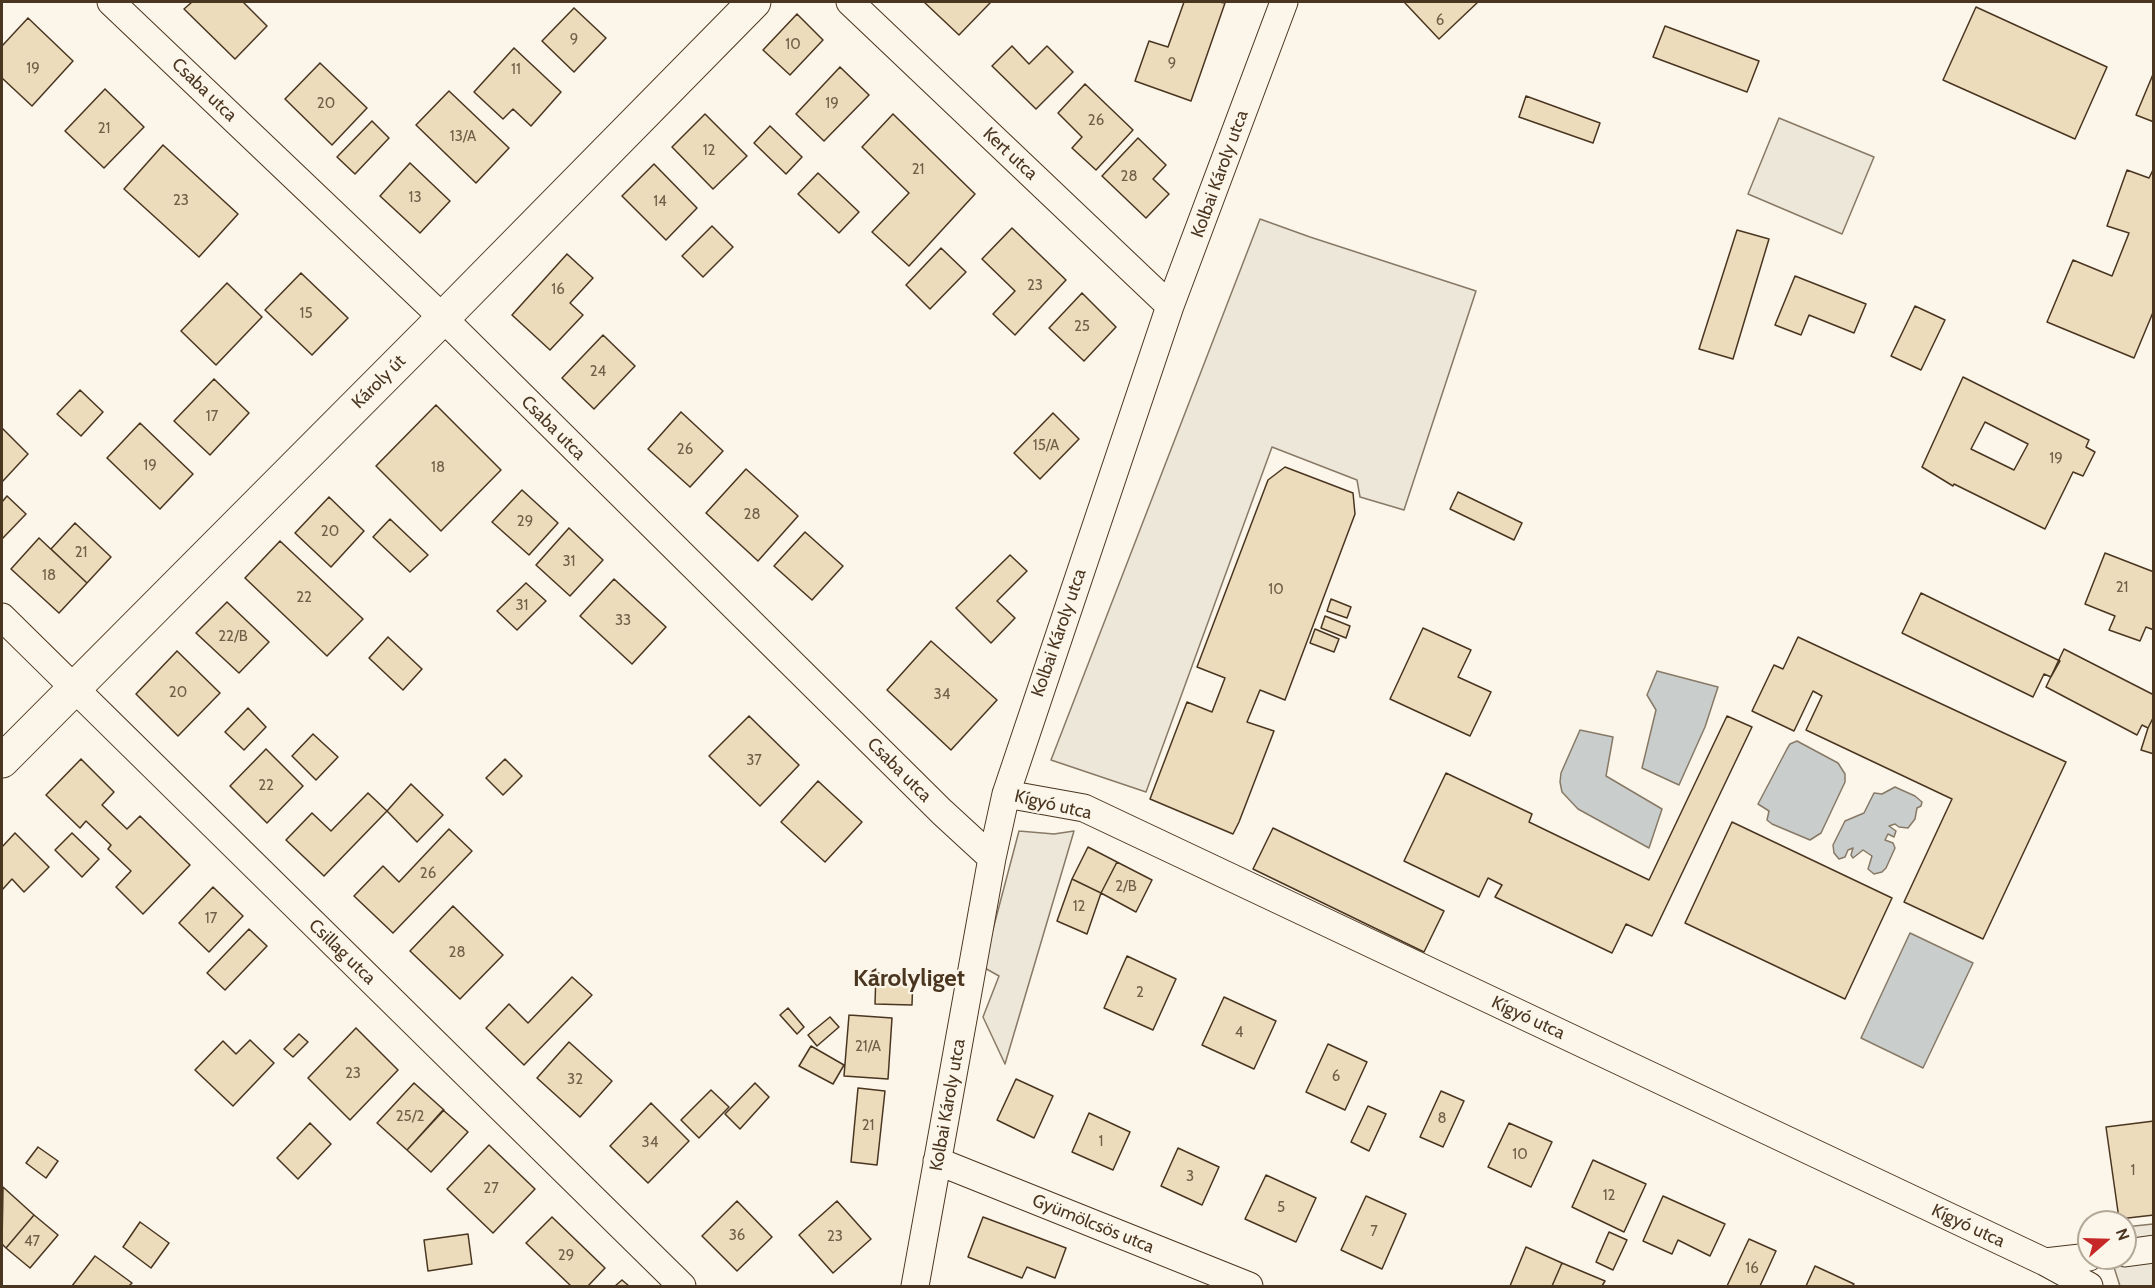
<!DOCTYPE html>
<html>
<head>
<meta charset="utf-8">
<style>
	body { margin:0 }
	#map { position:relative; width:2155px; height:1288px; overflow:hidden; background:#fbf6e9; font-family:Cabin,sans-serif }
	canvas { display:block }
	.frame { position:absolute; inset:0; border:3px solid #4a3520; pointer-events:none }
	.north { position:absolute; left:2077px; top:1210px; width:60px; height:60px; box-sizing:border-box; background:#fbf6e9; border:2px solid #b4a999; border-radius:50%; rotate:70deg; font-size:16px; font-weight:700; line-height:24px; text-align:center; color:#4a3520 }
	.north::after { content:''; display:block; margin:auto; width:21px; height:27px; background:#c62828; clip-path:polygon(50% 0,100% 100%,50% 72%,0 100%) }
</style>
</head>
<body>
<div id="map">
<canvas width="2155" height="1288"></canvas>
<div class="frame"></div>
<div class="north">N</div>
</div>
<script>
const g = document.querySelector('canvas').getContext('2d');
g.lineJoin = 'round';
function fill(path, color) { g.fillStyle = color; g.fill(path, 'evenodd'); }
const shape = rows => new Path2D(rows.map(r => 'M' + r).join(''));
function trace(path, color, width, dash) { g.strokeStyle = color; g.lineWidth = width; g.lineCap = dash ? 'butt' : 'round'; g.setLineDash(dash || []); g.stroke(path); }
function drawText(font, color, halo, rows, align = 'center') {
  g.font = font + ' Cabin,sans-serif'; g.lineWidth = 4.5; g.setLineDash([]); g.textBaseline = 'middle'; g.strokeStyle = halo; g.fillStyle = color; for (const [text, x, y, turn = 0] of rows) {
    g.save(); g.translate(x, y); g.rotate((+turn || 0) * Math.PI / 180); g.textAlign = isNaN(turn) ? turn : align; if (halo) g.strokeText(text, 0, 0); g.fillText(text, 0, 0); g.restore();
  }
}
const parking = shape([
	[1779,118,1874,157,1842,234,1748,194,1779,118],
	[1260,219,1310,237,1476,291,1404,510,1360,497,1357,480,1272,447,1146,792,1051,760,1260,219],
	[1019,831,1054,834,1074,831,1005,1064,983,1017,999,976,983,967,1019,831],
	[2153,1224,2153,1286,2120,1286,2111,1258,2125,1258,2125,1227,2153,1224]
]);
const water = shape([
	[1657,671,1718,687,1705,727,1679,785,1642,768,1656,710,1647,695,1657,671],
	[1580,730,1613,737,1606,776,1662,809,1649,848,1578,809,1562,792,1560,782,1561,773,1580,730],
	[1797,741,1838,763,1845,774,1845,782,1821,833,1810,840,1772,824,1767,820,1769,811,1758,804,1787,749,1790,744,1797,741],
	[1895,787,1915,796,1922,802,1921,806,1917,808,1915,819,1908,828,1899,827,1895,824,1889,826,1896,831,1894,837,1888,834,1885,840,1893,843,1895,848,1886,868,1882,872,1874,874,1868,869,1872,856,1863,850,1853,858,1851,855,1853,848,1848,850,1845,857,1839,859,1834,853,1833,845,1845,821,1864,813,1874,793,1882,794,1895,787],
	[1910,933,1973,963,1923,1068,1861,1038,1910,933]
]);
const building = shape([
	[192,2,243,2,267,26,235,59,184,9,192,2],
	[924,2,989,2,990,3,959,35,924,2],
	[1184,2,1219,2,1225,3,1191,101,1135,81,1149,41,1168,47,1184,2],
	[1406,2,1478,2,1439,39,1405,3,1406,2],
	[1976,7,2107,67,2075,139,1943,80,1976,7],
	[574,8,606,38,574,72,542,41,574,8],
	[797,14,823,40,790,75,763,50,797,14],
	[28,18,73,61,32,106,2,78,2,46,28,18],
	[1665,26,1759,61,1747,92,1653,57,1665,26],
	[1012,46,1029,64,1047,46,1073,72,1036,109,992,66,1012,46],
	[514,48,561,92,531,126,513,109,503,119,474,92,514,48],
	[320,63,367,108,332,145,285,99,320,63],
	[840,67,869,95,824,141,796,114,840,67],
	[2154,72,2154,122,2136,115,2154,72],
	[1085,84,1133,130,1096,170,1072,148,1082,137,1058,113,1085,84],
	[105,89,144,127,104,168,65,131,105,89],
	[449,91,509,148,476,183,416,125,449,91],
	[1526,96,1600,123,1593,143,1519,117,1526,96],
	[705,114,747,156,713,189,672,147,705,114],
	[893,114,975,194,909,266,872,232,909,193,862,147,893,114],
	[372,121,389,138,355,174,337,157,372,121],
	[770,126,802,157,786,174,754,143,770,126],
	[1138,138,1166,165,1153,179,1169,194,1146,218,1102,176,1138,138],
	[163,145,238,214,199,257,124,189,163,145],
	[410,163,450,201,420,233,380,196,410,163],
	[654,164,697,208,666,240,622,196,654,164],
	[2154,168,2154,310,2134,358,2047,322,2073,260,2112,276,2129,233,2107,226,2127,170,2149,178,2154,168],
	[818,173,859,212,839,233,798,194,818,173],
	[712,226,733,247,703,277,682,256,712,226],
	[1012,228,1066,280,1015,335,993,314,1015,291,982,259,1012,228],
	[1737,230,1769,239,1733,359,1699,349,1737,230],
	[941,248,966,272,930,309,906,285,941,248],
	[567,254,593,278,570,303,583,315,550,350,512,315,567,254],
	[301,273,348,318,312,355,265,310,301,273],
	[1795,276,1866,304,1854,333,1809,315,1801,335,1775,325,1795,276],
	[227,283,262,317,216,365,181,331,227,283],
	[1082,293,1116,327,1084,361,1049,328,1082,293],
	[1915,306,1945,320,1921,370,1891,356,1915,306],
	[603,335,635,366,594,409,562,378,603,335],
	[1963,377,2089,440,2086,447,2095,452,2083,476,2073,472,2045,529,1954,484,1953,486,1922,467,1963,377],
	[1985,422,2028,444,2014,470,1971,449,1985,422],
	[214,379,249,413,210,455,174,421,214,379],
	[80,390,103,412,81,436,57,414,80,390],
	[436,405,501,470,441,531,376,466,436,405],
	[681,412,723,451,690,487,648,449,681,412],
	[1053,413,1079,439,1040,479,1014,453,1053,413],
	[140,423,193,474,160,509,107,458,140,423],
	[2,428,28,454,2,482,2,428],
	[1285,467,1353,493,1355,514,1285,700,1260,690,1247,722,1274,731,1239,822,1233,834,1150,799,1187,702,1212,712,1225,678,1197,667,1268,480,1285,467],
	[746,469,798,516,758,561,706,513,746,469],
	[522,490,558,523,529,555,492,522,522,490],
	[1458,492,1522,523,1514,540,1450,509,1458,492],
	[7,496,26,514,2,539,2,502,7,496],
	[329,497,364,531,331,567,295,533,329,497],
	[390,519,428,555,410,572,373,537,390,519],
	[75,523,111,557,87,583,51,549,75,523],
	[569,528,603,560,570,596,536,565,569,528],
	[805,532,843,566,812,600,774,566,805,532],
	[39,538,87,583,59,613,11,569,39,538],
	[280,541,363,619,327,656,245,578,280,541],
	[2105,553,2154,572,2154,630,2146,627,2140,641,2109,630,2115,616,2085,604,2105,553],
	[1010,555,1027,571,997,601,1015,618,991,643,956,608,1010,555],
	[614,579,666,627,632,664,580,616,614,579],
	[526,583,546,601,517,630,497,611,526,583],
	[1921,593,2060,661,2051,677,2044,674,2033,697,1902,633,1921,593],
	[1331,599,1351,607,1347,618,1327,611,1331,599],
	[227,602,269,642,239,673,196,633,227,602],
	[1325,616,1350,626,1346,638,1321,628,1325,616],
	[1423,628,1471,650,1458,677,1491,692,1470,736,1390,699,1423,628],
	[1315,629,1339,639,1334,652,1310,643,1315,629],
	[388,637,422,669,403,690,369,658,388,637],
	[1798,637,2066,762,1983,939,1904,902,1952,799,1806,730,1822,696,1813,691,1794,731,1752,711,1774,665,1783,669,1798,637],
	[931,641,997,700,951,750,887,690,931,641],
	[2064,649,2154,695,2154,716,2148,728,2142,725,2137,735,2046,687,2064,649],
	[177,651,220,693,178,736,136,694,177,651],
	[248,708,266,727,244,750,225,732,248,708],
	[749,716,799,765,760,806,709,756,749,716],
	[1727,716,1752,727,1652,936,1626,924,1612,953,1495,897,1502,885,1488,878,1479,897,1404,861,1446,773,1532,814,1529,822,1649,880,1727,716],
	[2154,716,2154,754,2141,750,2148,728,2154,716],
	[313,734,338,757,316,780,292,756,313,734],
	[266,749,303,786,267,823,230,786,266,749],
	[81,759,114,792,102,805,127,829,140,816,190,865,143,914,116,887,131,871,108,849,111,845,86,821,80,828,46,795,81,759],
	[505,759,522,776,503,795,486,778,505,759],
	[818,781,862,822,825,862,781,822,818,781],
	[411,784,443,815,417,842,387,811,411,784],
	[368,793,387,811,324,876,286,840,312,813,331,831,368,793],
	[1732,822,1892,898,1845,999,1685,923,1732,822],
	[1273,828,1444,911,1424,952,1253,869,1273,828],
	[449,829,472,851,393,933,354,896,383,866,399,882,449,829],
	[15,833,49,867,24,892,12,879,2,890,2,847,15,833],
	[72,833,99,859,82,877,55,850,72,833],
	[1088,847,1117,862,1101,893,1072,879,1088,847],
	[1117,862,1152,880,1136,912,1101,893,1117,862],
	[1072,879,1101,893,1087,934,1057,921,1072,879],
	[213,887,243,916,209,952,179,923,213,887],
	[453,906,503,955,460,999,410,951,453,906],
	[249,929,267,946,225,990,207,973,249,929],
	[1127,956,1176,979,1153,1030,1104,1008,1127,956],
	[876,973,913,975,912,1005,875,1004,876,973],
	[572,977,592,995,524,1065,486,1028,509,1004,528,1023,572,977],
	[1224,997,1276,1021,1254,1069,1202,1045,1224,997],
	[788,1008,804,1027,797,1034,780,1015,788,1008],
	[849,1015,892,1018,888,1079,844,1076,849,1015],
	[830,1017,839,1027,817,1046,808,1035,830,1017],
	[356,1028,398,1070,350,1120,308,1078,356,1028],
	[299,1034,308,1042,293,1057,284,1049,299,1034],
	[250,1040,274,1063,233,1106,195,1070,223,1041,236,1054,250,1040],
	[569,1042,612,1081,580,1117,537,1078,569,1042],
	[1328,1044,1367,1062,1345,1110,1306,1092,1328,1044],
	[811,1046,844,1065,833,1084,799,1066,811,1046],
	[1016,1079,1053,1096,1034,1138,997,1120,1016,1079],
	[414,1083,444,1110,407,1150,377,1123,414,1083],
	[755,1083,769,1097,740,1129,725,1114,755,1083],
	[858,1088,885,1091,877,1165,851,1162,858,1088],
	[711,1090,729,1107,699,1138,681,1120,711,1090],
	[1441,1091,1464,1101,1443,1147,1420,1137,1441,1091],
	[651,1103,689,1141,648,1183,610,1146,651,1103],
	[1368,1106,1386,1114,1369,1151,1351,1142,1368,1106],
	[443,1110,468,1132,431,1172,407,1150,443,1110],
	[1089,1113,1130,1132,1113,1170,1072,1152,1089,1113],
	[2154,1121,2154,1215,2119,1219,2106,1127,2154,1121],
	[310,1123,331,1144,298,1179,277,1158,310,1123],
	[1509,1123,1552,1142,1531,1187,1488,1167,1509,1123],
	[489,1145,535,1189,493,1233,447,1189,489,1145],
	[38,1147,58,1161,46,1178,26,1163,38,1147],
	[1178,1148,1219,1167,1202,1205,1161,1186,1178,1148],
	[1593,1160,1646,1184,1624,1232,1572,1207,1593,1160],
	[1266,1175,1316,1198,1296,1242,1245,1219,1266,1175],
	[3,1187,34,1215,6,1248,2,1244,3,1187],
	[1366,1196,1406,1214,1382,1269,1341,1250,1366,1196],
	[1663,1196,1725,1224,1710,1256,1678,1240,1672,1254,1643,1241,1663,1196],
	[737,1201,772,1237,737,1271,702,1236,737,1201],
	[837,1201,871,1239,833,1273,799,1235,837,1201],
	[34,1215,58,1235,30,1268,6,1248,34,1215],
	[552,1217,605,1268,588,1286,571,1286,526,1243,552,1217],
	[983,1217,1066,1248,1055,1278,1027,1267,1022,1278,968,1257,983,1217],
	[140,1222,169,1243,151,1268,123,1247,140,1222],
	[1609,1232,1627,1240,1613,1270,1596,1262,1609,1232],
	[468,1234,472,1264,428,1271,424,1240,468,1234],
	[1749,1239,1776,1251,1760,1286,1727,1286,1749,1239],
	[1526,1247,1562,1263,1552,1286,1510,1286,1526,1247],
	[95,1256,132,1283,129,1286,72,1286,95,1256],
	[1562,1263,1605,1281,1602,1286,1552,1286,1562,1263],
	[1815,1266,1854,1284,1852,1286,1806,1286,1815,1266],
	[622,1280,629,1286,615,1286,622,1280]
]);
const street = shape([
	[111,2,443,318,942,812,992,858],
	[850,2,1170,306],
	[2,617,682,1286],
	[1006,794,1084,808,2045,1262,2089,1286],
	[937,1161,1249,1286],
	[2125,1253,2154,1249],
	[2045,1262,2089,1257],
	[915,1286,992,858,1006,794,1170,306,1284,2]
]);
const secondary = shape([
	[2,761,443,318,754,2]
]);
const numberNames = [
	["6",1440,21],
	["9",574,40],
	["10",793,45],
	["9",1172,64],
	["19",33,69],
	["11",516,70],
	["20",326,104],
	["19",832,104],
	["26",1096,121],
	["21",104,129],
	["13/A",463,137],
	["12",709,151],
	["21",918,170],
	["28",1129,177],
	["13",415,198],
	["23",181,201],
	["14",660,202],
	["23",1035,286],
	["16",558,290],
	["15",306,314],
	["25",1082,327],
	["24",598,372],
	["17",212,417],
	["15/A",1046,446],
	["26",685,450],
	["19",2056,459],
	["19",150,466],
	["18",438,468],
	["28",752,515],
	["29",525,522],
	["20",330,532],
	["21",81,553],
	["31",569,562],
	["18",49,576],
	["21",2122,588],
	["10",1276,590],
	["22",304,598],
	["31",522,606],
	["33",623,621],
	["22/B",233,637],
	["20",178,693],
	["34",942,695],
	["37",754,761],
	["22",266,786],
	["26",428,874],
	["2/B",1126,887],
	["12",1079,907],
	["17",211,919],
	["28",457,953],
	["2",1140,993],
	["4",1239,1033],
	["21/A",868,1047],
	["23",353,1074],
	["6",1336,1077],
	["32",575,1080],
	["25/2",410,1117],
	["8",1442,1119],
	["21",868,1126],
	["1",1101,1142],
	["34",650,1143],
	["10",1520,1155],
	["1",2133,1171],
	["3",1190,1177],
	["27",491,1189],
	["12",1609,1196],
	["5",1281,1208],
	["7",1374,1232],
	["36",737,1236],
	["23",835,1237],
	["47",32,1242],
	["29",566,1256],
	["16",1752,1269]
];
const streetNames = [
	["Csaba utca",204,90,44],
	["Kert utca",1010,154,43],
	["Kolbai Károly utca",1220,174,-70],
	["Károly út",379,382,-45],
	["Csaba utca",553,428,45],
	["Kolbai Károly utca",1059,633,-71],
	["Csaba utca",899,770,45],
	["Kígyó utca",1053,805,13],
	["Csillag utca",342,952,44],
	["Kígyó utca",1528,1018,25],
	["Kolbai Károly utca",948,1105,-80],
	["Gyümölcsös utca",1093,1224,22],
	["Kígyó utca",1968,1226,25]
];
const districtNames = [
	["Károlyliget",909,979]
];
fill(parking, '#ede7d9');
trace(parking, '#887966', 1.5);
fill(water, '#c9cecd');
trace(water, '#887966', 1.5);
fill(building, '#ecdcbc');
trace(building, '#4a3520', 1.5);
trace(street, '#4a3520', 29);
trace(secondary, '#4a3520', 35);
trace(street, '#fbf6e9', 27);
trace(secondary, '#fbf6e9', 33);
drawText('15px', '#725f47', null, numberNames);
drawText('18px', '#4a3520', '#fbf6e9', streetNames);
drawText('bold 24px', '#4a3520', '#fbf6e9', districtNames);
</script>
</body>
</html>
